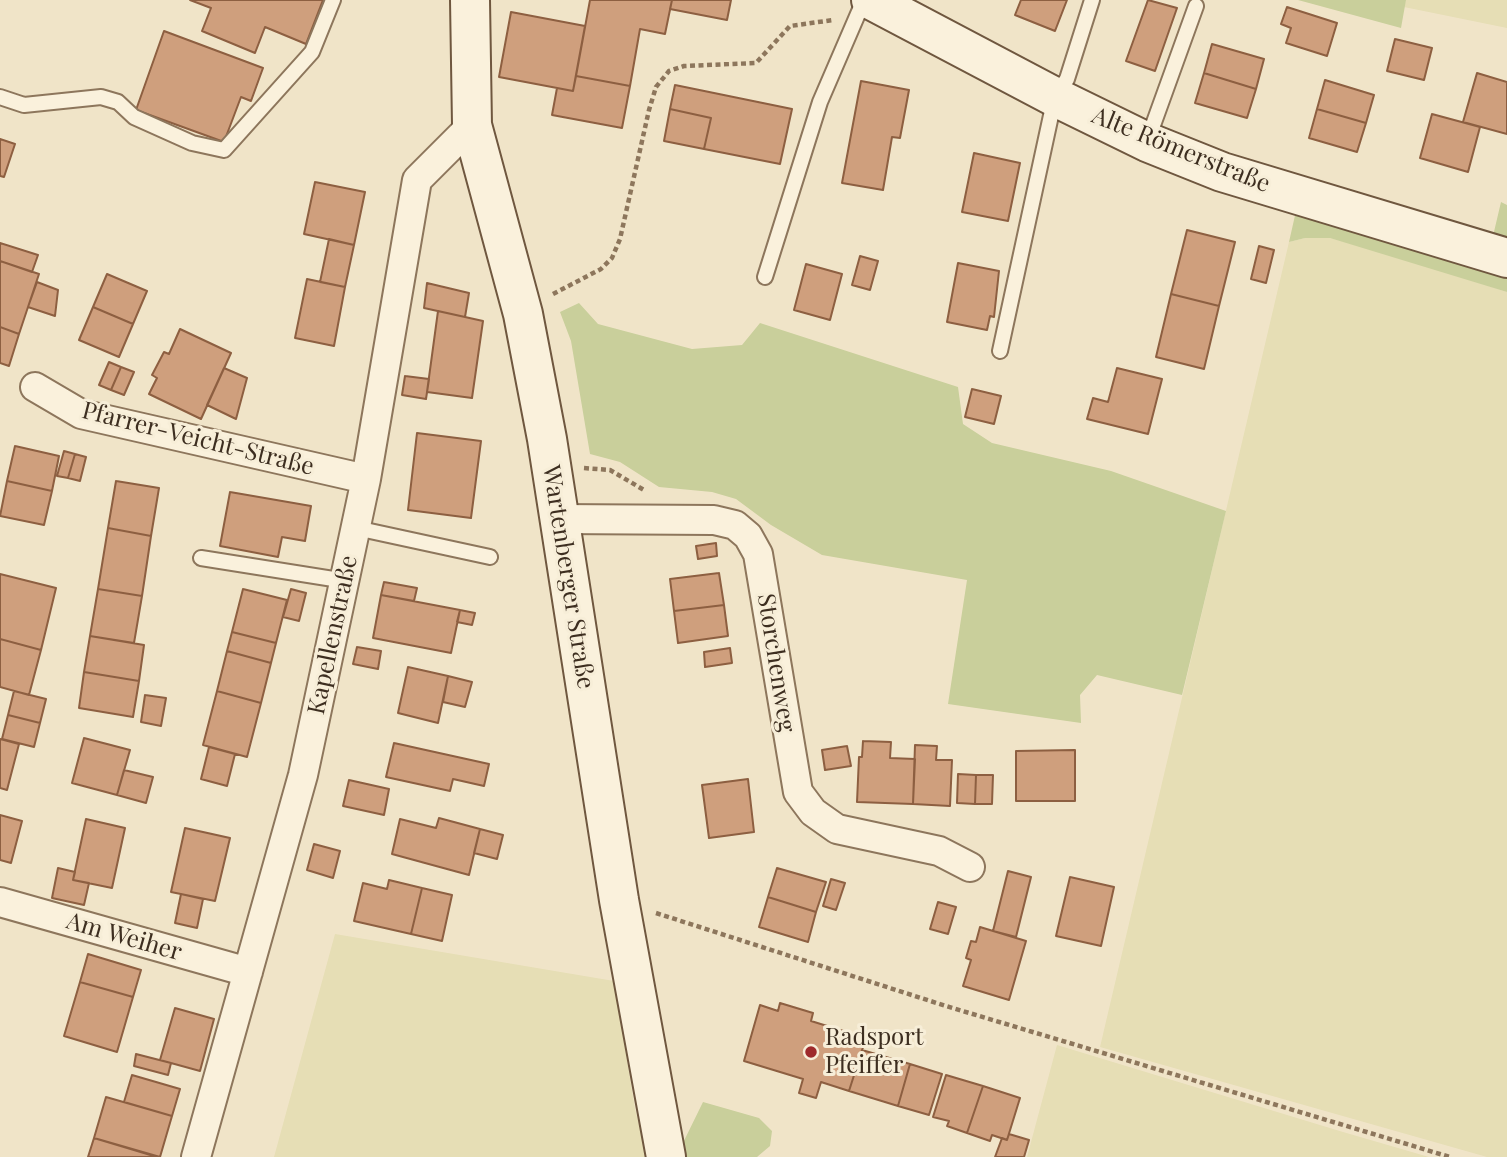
<!DOCTYPE html>
<html>
<head>
<meta charset="utf-8">
<style>
	body { margin:0 }
	canvas { display:block; background:#f0e4c8 }
</style>
</head>
<body>
<canvas width="1507" height="1157"></canvas>
<script>
const g = document.querySelector('canvas').getContext('2d');
g.lineJoin = 'round';
function fill(path, color) { g.fillStyle = color; g.fill(path, 'evenodd'); }
const shape = rows => new Path2D(rows.map(r => 'M' + r).join(''));
function trace(path, color, width, dash) { g.strokeStyle = color; g.lineWidth = width; g.lineCap = dash ? 'butt' : 'round'; g.setLineDash(dash || []); g.stroke(path); }
function drawText(font, color, halo, rows, align = 'center') {
  g.font = font + ' "Playfair Display",serif'; g.lineWidth = 6; g.setLineDash([]); g.textBaseline = 'middle'; g.strokeStyle = halo; g.fillStyle = color; for (const [text, x, y, turn = 0] of rows) {
    g.save(); g.translate(x, y); g.rotate((+turn || 0) * Math.PI / 180); g.textAlign = isNaN(turn) ? turn : align; if (halo) g.strokeText(text, 0, 0); g.fillText(text, 0, 0); g.restore();
  }
}
const farmland = shape([
	[1406,0,1507,0,1507,28,1404,7],
	[1305,238,1330,238,1390,254,1507,292,1507,1157,1487,1157,1100,1047,1289,242],
	[335,934,614,981,635,1109,647,1157,274,1157],
	[1057,1045,1343,1132,1429,1157,1027,1157]
]);
const green = shape([
	[1298,0,1406,0,1401,28],
	[1501,202,1507,205,1507,237,1493,236],
	[1296,211,1507,277,1507,292,1330,238,1305,238,1289,242],
	[579,303,598,324,692,349,742,345,760,323,958,387,963,424,992,443,1111,471,1226,511,1182,695,1097,675,1080,695,1081,723,948,704,967,580,822,555,771,525,736,499,712,492,659,487,620,462,590,454,571,341,560,312],
	[703,1102,759,1118,772,1131,770,1146,757,1157,681,1157,679,1151]
]);
const building = shape([
	[190,0,323,0,306,44,265,27,255,53,202,31,211,8,190,0],
	[590,0,672,0,665,34,640,29,630,86,576,76,590,0],
	[672,0,731,0,727,20,670,9,672,0],
	[1021,0,1067,0,1055,31,1015,15,1021,0],
	[1148,0,1177,8,1155,71,1126,61,1148,0],
	[1287,7,1337,23,1327,56,1286,43,1291,28,1281,24,1287,7],
	[511,12,585,26,573,91,499,77,511,12],
	[164,31,263,68,251,101,241,97,224,142,136,110,164,31],
	[1395,39,1432,48,1424,80,1387,71,1395,39],
	[1212,44,1264,59,1256,89,1204,73,1212,44],
	[1204,73,1256,89,1247,118,1195,103,1204,73],
	[1477,73,1507,82,1507,134,1463,122,1477,73],
	[576,76,630,86,622,128,552,115,557,88,573,91,576,76],
	[1325,80,1374,95,1366,123,1317,109,1325,80],
	[861,81,909,90,900,138,892,137,883,190,842,183,861,81],
	[675,85,792,109,780,164,704,149,711,118,670,109,675,85],
	[670,109,711,118,704,149,664,141,670,109],
	[1317,109,1366,123,1357,152,1309,138,1317,109],
	[1432,114,1480,127,1468,172,1420,158,1432,114],
	[0,139,15,144,4,177,0,176,0,139],
	[974,153,1020,163,1008,221,962,212,974,153],
	[315,182,365,192,354,245,304,234,315,182],
	[1187,230,1235,242,1219,306,1171,294,1187,230],
	[329,239,354,245,345,287,320,282,329,239],
	[0,243,38,255,32,272,0,261,0,243],
	[1259,246,1274,250,1266,283,1251,279,1259,246],
	[860,256,878,261,870,290,852,285,860,256],
	[0,261,39,274,19,334,0,327,0,261],
	[958,263,999,271,994,317,990,316,987,330,947,322,958,263],
	[806,264,842,274,830,320,794,310,806,264],
	[107,274,147,291,133,324,93,307,107,274],
	[307,279,345,287,334,346,295,338,307,279],
	[37,282,58,290,55,316,28,307,37,282],
	[427,283,469,293,465,317,424,308,427,283],
	[1171,294,1219,306,1204,369,1156,357,1171,294],
	[93,307,133,324,119,357,79,340,93,307],
	[438,311,483,321,472,398,427,392,438,311],
	[0,327,19,334,9,366,0,363,0,327],
	[180,329,231,353,201,419,149,394,157,378,152,375,164,352,169,354,180,329],
	[109,362,121,367,111,390,99,385,109,362],
	[121,367,134,372,124,395,111,390,121,367],
	[224,368,247,378,236,419,207,405,224,368],
	[1117,368,1162,379,1148,434,1087,419,1093,398,1108,402,1117,368],
	[405,376,429,379,426,399,402,395,405,376],
	[972,389,1001,396,994,424,965,417,972,389],
	[417,433,481,441,471,518,408,510,417,433],
	[15,446,59,456,52,491,7,481,15,446],
	[64,451,75,454,68,478,57,476,64,451],
	[75,454,86,457,80,481,68,478,75,454],
	[7,481,52,491,44,525,0,516,7,481],
	[116,481,159,488,151,536,108,528,116,481],
	[230,492,311,506,305,541,282,537,278,557,220,546,230,492],
	[108,528,151,536,142,596,98,589,108,528],
	[716,543,717,556,698,559,696,546,716,543],
	[719,573,724,605,674,611,670,579,719,573],
	[0,574,56,588,41,650,0,639,0,574],
	[384,582,417,588,414,601,381,595,384,582],
	[98,589,142,596,134,643,90,636,98,589],
	[243,589,287,600,276,643,232,632,243,589],
	[291,589,306,593,299,621,283,617,291,589],
	[381,595,460,610,451,653,373,638,381,595],
	[724,605,728,636,678,643,674,611,724,605],
	[460,610,475,613,472,625,457,622,460,610],
	[232,632,276,643,271,663,227,651,232,632],
	[90,636,144,645,139,681,84,672,90,636],
	[0,639,41,650,29,695,0,687,0,639],
	[357,647,381,651,378,669,353,664,357,647],
	[730,648,732,663,705,667,704,652,730,648],
	[227,651,271,663,261,703,217,691,227,651],
	[408,667,448,676,438,723,398,713,408,667],
	[84,672,139,681,133,717,79,708,84,672],
	[448,676,472,682,465,707,443,702,448,676],
	[14,691,46,699,40,723,8,715,14,691],
	[217,691,261,703,247,757,203,745,217,691],
	[145,695,166,698,161,726,141,722,145,695],
	[8,715,40,723,34,747,2,739,8,715],
	[84,738,130,750,117,795,72,783,84,738],
	[0,739,19,744,7,790,0,788,0,739],
	[863,741,891,742,890,758,915,759,913,804,857,802,859,757,862,757,863,741],
	[394,743,489,764,484,786,453,779,450,791,386,777,394,743],
	[915,745,937,746,936,760,952,760,950,806,913,804,915,745],
	[847,746,851,766,825,770,822,750,847,746],
	[209,747,235,754,227,786,201,779,209,747],
	[1075,750,1075,801,1016,801,1016,751,1075,750],
	[124,770,153,777,146,803,117,795,124,770],
	[958,774,976,775,975,804,957,803,958,774],
	[976,775,993,775,992,804,975,804,976,775],
	[748,779,754,832,709,838,702,785,748,779],
	[349,780,389,789,384,815,343,806,349,780],
	[0,815,22,821,11,863,0,860,0,815],
	[439,818,480,829,469,875,392,854,400,819,436,828,439,818],
	[86,819,125,828,112,888,73,880,86,819],
	[185,828,230,838,215,901,171,892,185,828],
	[480,829,503,835,497,859,474,853,480,829],
	[314,844,340,851,333,878,307,870,314,844],
	[58,868,75,872,73,880,89,883,84,905,52,898,58,868],
	[777,868,826,882,816,912,768,897,777,868],
	[1008,871,1031,877,1016,937,993,931,1008,871],
	[1070,877,1114,887,1101,946,1056,936,1070,877],
	[831,879,845,883,836,910,823,906,831,879],
	[389,880,422,888,411,934,354,921,363,883,387,889,389,880],
	[422,888,452,895,442,941,411,934,422,888],
	[181,894,203,899,197,928,175,923,181,894],
	[768,897,816,912,808,942,759,927,768,897],
	[938,902,956,907,948,934,930,929,938,902],
	[980,927,1026,941,1009,1000,963,986,971,960,966,958,971,941,976,942,980,927],
	[88,954,141,970,133,997,80,982,88,954],
	[80,982,133,997,117,1052,64,1036,80,982],
	[780,1003,813,1013,811,1021,866,1038,849,1091,821,1082,816,1098,799,1093,803,1079,744,1061,760,1005,778,1011,780,1003],
	[175,1008,214,1019,200,1071,160,1060,175,1008],
	[862,1050,910,1064,898,1106,849,1091,862,1050],
	[136,1054,171,1063,168,1075,134,1066,136,1054],
	[910,1064,942,1074,929,1115,898,1106,910,1064],
	[132,1075,180,1089,172,1116,124,1102,132,1075],
	[946,1075,983,1086,967,1133,947,1126,949,1121,933,1117,946,1075],
	[983,1086,1020,1098,1007,1140,992,1135,990,1141,967,1133,983,1086],
	[106,1097,172,1116,160,1157,94,1138,106,1097],
	[1009,1134,1029,1140,1024,1157,995,1157,1002,1138,1007,1140,1009,1134],
	[94,1138,157,1157,88,1157,94,1138]
]);
const path = shape([
	[553,294,601,269,612,258,620,239,649,110,656,87,669,71,684,66,756,63,790,26,833,20],
	[584,468,610,470,644,490],
	[656,913,946,1006,1450,1157]
]);
const lane = shape([
	[0,97,24,105,101,97,118,102,134,117,192,143,224,150,312,52,333,0],
	[1148,139,1196,6],
	[765,277,820,102,864,0],
	[1000,351,1055,97,1067,79,1092,0],
	[356,528,490,557],
	[201,558,346,581]
]);
const street = shape([
	[35,387,81,414,366,479],
	[558,519,714,520,735,525,748,536,758,554,798,792,813,812,837,829,939,851,970,867],
	[0,902,248,972],
	[196,1157,303,775,366,479,417,180,472,125]
]);
const secondary = shape([
	[470,0,472,125,523,314,547,439,619,900,666,1157],
	[871,0,1055,97,1147,142,1222,172,1507,258]
]);
const markers = [
	[811,1052,7,"#9e2a2b"]
];
const streetNames = [
	["Alte Römerstraße",1181,150,22],
	["Pfarrer-Veicht-Straße",198,439,14],
	["Wartenberger Straße",568,577,81],
	["Kapellenstraße",333,635,-78],
	["Storchenweg",776,663,81],
	["Am Weiher",124,937,16]
];
const poiNames = [
	["Radsport",825,1038],
	["Pfeiffer",825,1066]
];
fill(farmland, '#e6deb5');
fill(green, '#c9cf9b');
fill(building, '#cf9f7d');
trace(building, '#8d5f41', 2);
trace(lane, '#8d765c', 18);
trace(street, '#8d765c', 32);
trace(secondary, '#6f573f', 42);
trace(path, '#8d765c', 4.5, [5, 3.5]);
trace(lane, '#faf1dc', 14);
trace(street, '#faf1dc', 28);
trace(secondary, '#faf1dc', 38);
for (const [x, y, r, color] of markers) { const dot = new Path2D(); dot.arc(x, y, r, 0, 2 * Math.PI); g.fillStyle = color; g.fill(dot); trace(dot, '#f7eed8', 2.5); }
drawText('24px', '#3d2e20', '#f7eed8', streetNames);
drawText('24px', '#3d2e20', '#f7eed8', poiNames, 'left');
</script>
</body>
</html>
